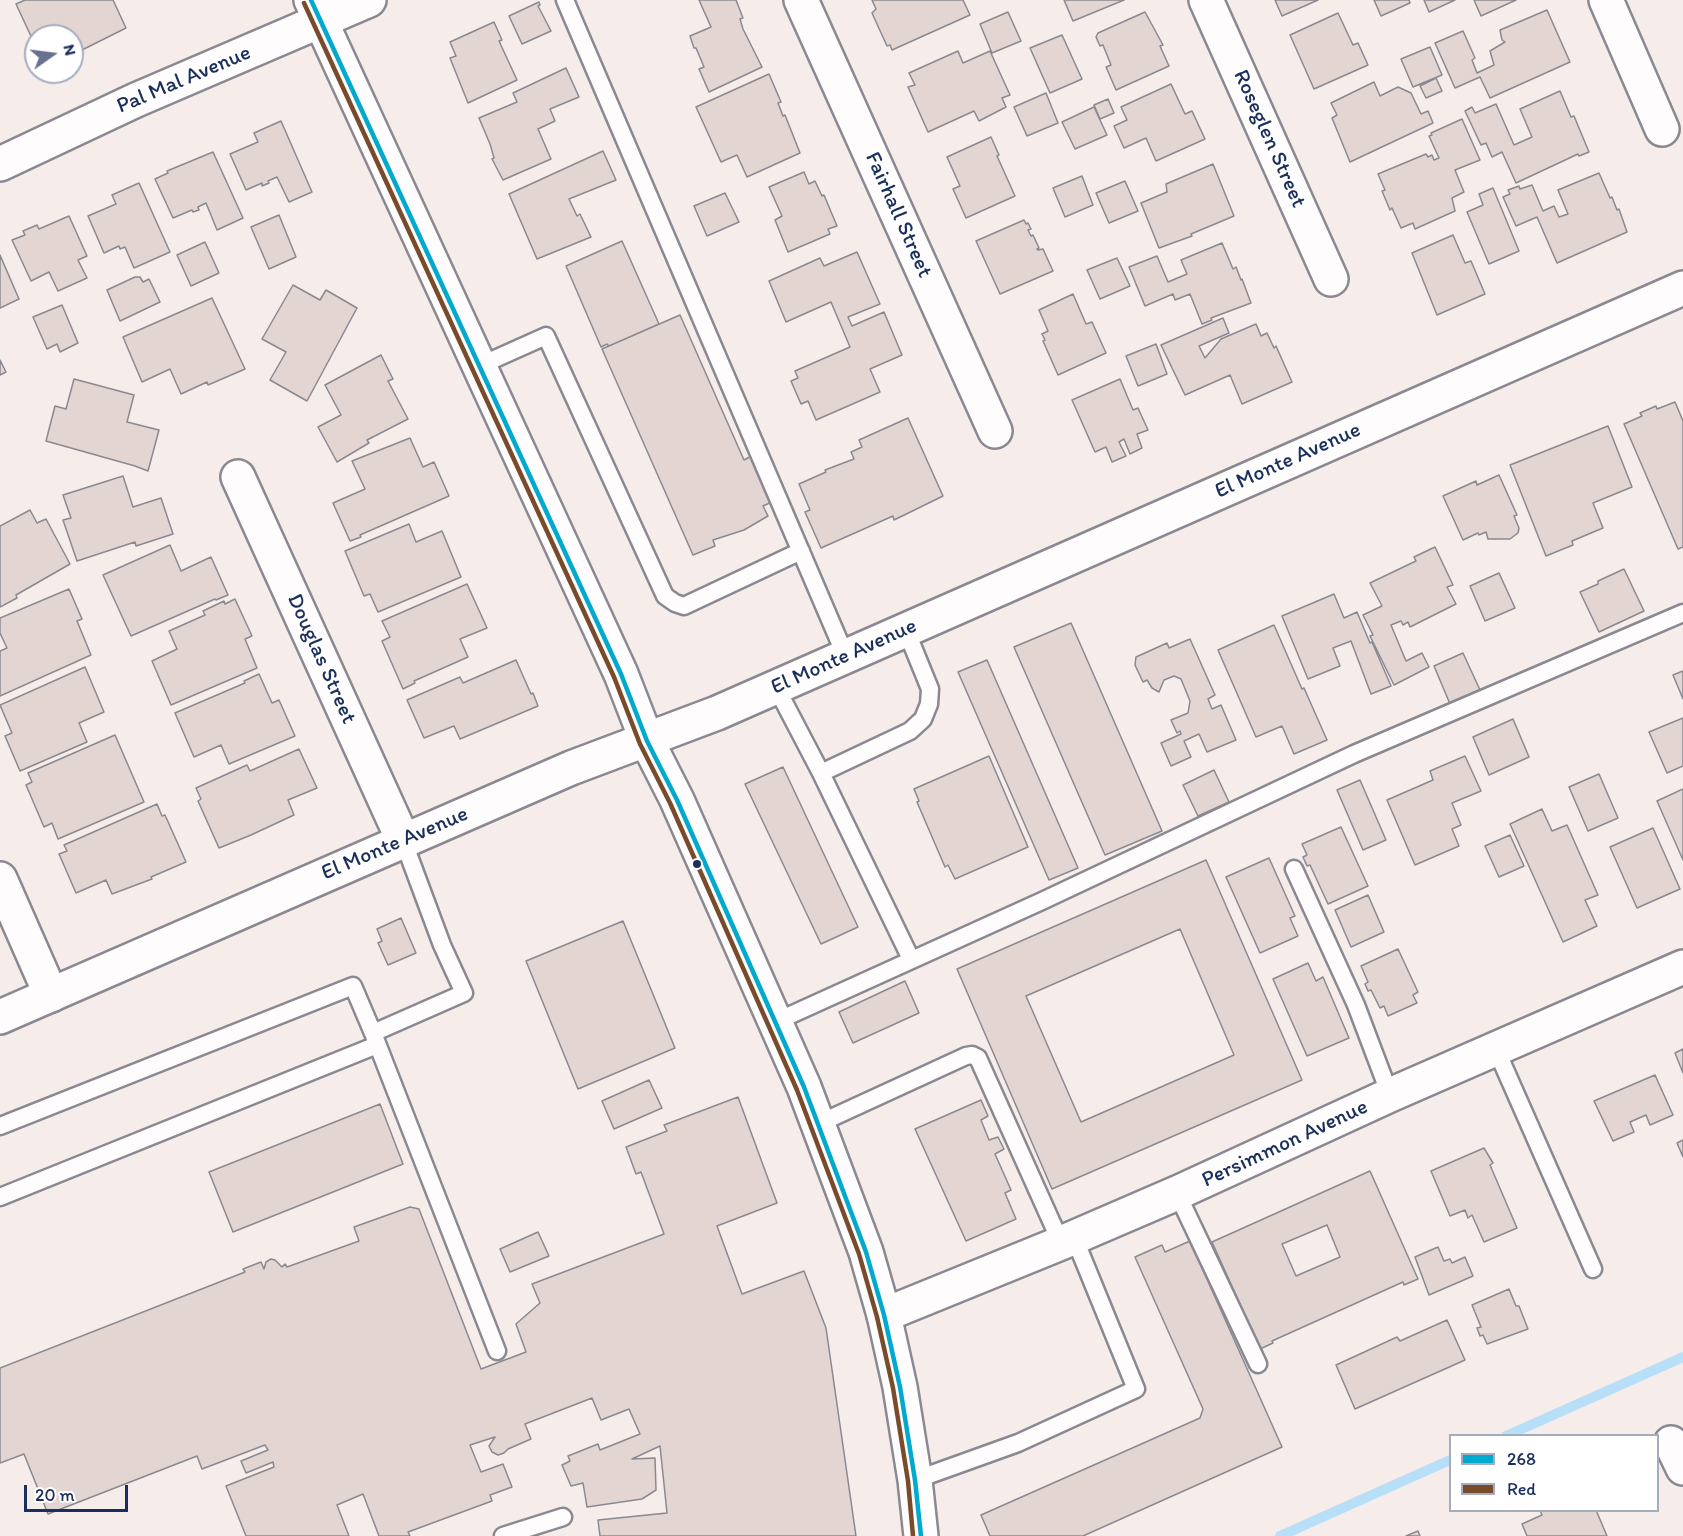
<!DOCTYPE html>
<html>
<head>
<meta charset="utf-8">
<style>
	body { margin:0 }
	#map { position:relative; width:1683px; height:1536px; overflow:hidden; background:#f6edea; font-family:Itim,sans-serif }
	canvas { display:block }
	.legend { position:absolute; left:1449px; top:1434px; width:210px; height:78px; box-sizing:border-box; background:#fff; border:2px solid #a4acbf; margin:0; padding:8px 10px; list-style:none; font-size:18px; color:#1b2f5e }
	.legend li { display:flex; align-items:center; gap:12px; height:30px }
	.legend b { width:30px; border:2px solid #a4acbf }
	.north { position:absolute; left:24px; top:24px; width:60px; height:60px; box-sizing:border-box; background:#fff; border:2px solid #a4acbf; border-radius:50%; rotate:76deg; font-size:16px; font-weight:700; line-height:24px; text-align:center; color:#1b2f5e }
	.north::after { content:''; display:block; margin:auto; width:21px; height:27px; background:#68728f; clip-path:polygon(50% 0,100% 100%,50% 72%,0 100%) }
	.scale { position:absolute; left:24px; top:1485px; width:104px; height:27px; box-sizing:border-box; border:3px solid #1b2f5e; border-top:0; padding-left:8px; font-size:18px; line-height:21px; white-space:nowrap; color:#1b2f5e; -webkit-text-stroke:4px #fff; paint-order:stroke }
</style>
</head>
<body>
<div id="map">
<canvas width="1683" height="1536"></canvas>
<ul class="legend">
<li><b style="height:8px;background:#00a9ce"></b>268</li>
<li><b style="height:8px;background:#7a4b2a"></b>Red</li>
</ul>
<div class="north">N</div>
<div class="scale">20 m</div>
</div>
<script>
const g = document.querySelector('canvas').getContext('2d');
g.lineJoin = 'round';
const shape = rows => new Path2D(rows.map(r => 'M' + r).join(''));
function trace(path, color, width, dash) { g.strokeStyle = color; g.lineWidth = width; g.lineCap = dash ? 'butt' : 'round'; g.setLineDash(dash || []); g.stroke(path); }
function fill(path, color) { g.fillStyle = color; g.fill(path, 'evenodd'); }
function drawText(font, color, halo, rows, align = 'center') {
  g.font = font + ' Itim,sans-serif'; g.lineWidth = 4.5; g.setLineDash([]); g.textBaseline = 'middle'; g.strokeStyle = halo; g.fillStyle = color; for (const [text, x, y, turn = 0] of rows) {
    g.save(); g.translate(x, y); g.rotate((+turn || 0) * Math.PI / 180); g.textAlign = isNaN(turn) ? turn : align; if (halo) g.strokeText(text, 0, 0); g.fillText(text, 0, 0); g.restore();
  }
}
const stream = shape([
	[1506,1436,1683,1357],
	[1280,1536,1450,1460]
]);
const building = shape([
	[25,0,113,0,126,28,74,54,72,53,72,36,36,36,36,47,16,4,25,0],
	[699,0,736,0,743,18,740,19,743,29,762,67,709,92,699,69,704,67,696,48,694,48,690,36,711,27,699,0],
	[872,0,963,0,970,15,892,50,890,45,887,46,872,13,876,9,872,0],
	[1064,0,1124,0,1073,21,1064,0],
	[1275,0,1318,0,1282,16,1275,0],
	[1374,0,1409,0,1410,3,1381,16,1374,0],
	[1424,0,1455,0,1429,12,1424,0],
	[1474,0,1516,0,1481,16,1474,0],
	[539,2,540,5,538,6,551,31,522,44,509,16,539,2],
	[1547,10,1570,62,1490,98,1480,77,1455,88,1435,43,1463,31,1475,58,1472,60,1477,73,1494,65,1490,51,1505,42,1502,40,1500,30,1547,10],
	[1008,12,1021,41,992,53,980,24,1008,12],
	[1145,12,1163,45,1160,46,1169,66,1116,90,1106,67,1111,65,1103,45,1100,46,1096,37,1098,33,1145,12],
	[1338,13,1353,45,1358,43,1368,65,1314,89,1290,35,1338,13],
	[494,22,502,40,499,41,517,80,468,103,450,58,456,56,450,42,494,22],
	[1062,35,1082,79,1050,93,1030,48,1062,35],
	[1430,47,1442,75,1413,87,1401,59,1430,47],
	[958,51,963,63,990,51,1010,95,1002,98,1006,107,979,121,974,111,928,132,908,87,915,85,909,73,958,51],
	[566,68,579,97,550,109,555,121,538,129,551,159,503,180,492,159,494,158,490,144,479,118,517,102,513,93,566,68],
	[769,74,781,102,778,103,783,116,785,115,800,153,747,177,737,155,721,162,696,107,769,74],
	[1436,78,1442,91,1426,98,1420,86,1436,78],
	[1374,82,1380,96,1398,87,1411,93,1421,114,1428,111,1433,123,1350,162,1332,118,1337,115,1331,103,1374,82],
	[1171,84,1185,114,1192,111,1205,139,1156,161,1146,138,1124,148,1114,126,1127,120,1121,107,1171,84],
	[1560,91,1571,117,1574,116,1589,152,1579,156,1578,154,1516,183,1502,152,1492,157,1486,143,1481,145,1465,111,1472,107,1475,113,1496,104,1514,145,1532,137,1520,109,1560,91],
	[1046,93,1058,123,1027,136,1014,107,1046,93],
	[1108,99,1114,113,1100,119,1094,105,1108,99],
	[1094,107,1107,135,1075,149,1062,122,1094,107],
	[1462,119,1480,160,1455,170,1464,192,1452,198,1455,211,1415,229,1413,223,1401,228,1392,208,1390,210,1382,191,1385,190,1378,174,1426,154,1428,157,1432,155,1434,160,1439,158,1429,136,1432,135,1431,133,1462,119],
	[281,121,312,192,289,202,277,177,268,181,269,183,262,186,262,183,246,190,230,154,258,142,254,133,281,121],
	[991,137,999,155,997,156,1015,196,966,218,953,189,960,186,947,157,991,137],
	[603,151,616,180,569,199,577,216,580,214,591,237,537,259,509,194,603,151],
	[213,152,243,218,217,230,206,203,198,207,199,210,193,212,192,210,173,218,155,179,168,173,167,171,213,152],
	[1213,164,1234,216,1191,234,1192,236,1159,248,1141,203,1167,192,1166,184,1213,164],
	[804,172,809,184,815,181,822,196,824,195,837,226,828,229,830,234,788,252,775,220,782,216,769,187,804,172],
	[1599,173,1610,198,1612,197,1617,210,1619,209,1627,232,1557,263,1537,217,1516,226,1503,197,1510,194,1508,190,1519,186,1520,189,1532,185,1543,211,1554,206,1559,217,1568,214,1558,190,1599,173],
	[1082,176,1093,205,1065,217,1053,188,1082,176],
	[1125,181,1138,211,1109,223,1096,193,1125,181],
	[139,183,170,252,134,268,125,247,120,249,119,246,104,253,88,216,116,204,112,195,139,183],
	[1493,188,1519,251,1489,264,1467,212,1483,205,1479,194,1493,188],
	[725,193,739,222,707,236,694,206,725,193],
	[279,215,296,257,269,269,251,227,279,215],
	[69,216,87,256,78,260,87,278,58,291,49,272,31,281,12,240,25,235,23,231,37,225,39,229,69,216],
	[1024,220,1026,224,1028,223,1031,229,1028,230,1031,236,1033,235,1039,248,1037,249,1038,250,1043,249,1053,271,1000,294,976,241,1024,220],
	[1453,235,1465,263,1471,261,1485,294,1437,315,1412,253,1453,235],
	[622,241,659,324,609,346,607,344,601,347,566,266,622,241],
	[205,242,219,273,191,286,177,255,205,242],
	[1222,243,1233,269,1236,267,1241,280,1242,279,1251,303,1211,318,1212,320,1202,324,1190,294,1175,300,1173,294,1145,306,1129,267,1157,256,1168,282,1187,274,1181,260,1222,243],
	[857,252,880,304,848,317,852,326,884,312,902,355,870,369,880,392,816,420,808,401,801,404,791,381,798,378,795,371,850,347,831,302,786,322,769,281,820,258,824,266,857,252],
	[0,255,19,299,0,308,0,255],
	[1117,258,1130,286,1100,299,1087,270,1117,258],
	[135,277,140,277,143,282,149,279,160,302,120,321,107,290,135,277],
	[293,285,320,300,326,290,357,308,307,401,270,380,286,352,262,339,293,285],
	[1073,294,1086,324,1092,322,1106,353,1058,375,1043,341,1045,340,1042,334,1048,331,1039,310,1073,294],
	[212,298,245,369,208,385,207,382,181,394,170,369,142,382,123,337,212,298],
	[62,305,78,343,60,352,57,344,47,349,33,317,62,305],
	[680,315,744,460,753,455,774,501,763,506,768,516,744,530,713,540,715,546,693,555,602,349,680,315],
	[1223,318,1229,333,1199,346,1205,358,1221,339,1256,324,1261,336,1267,333,1274,348,1276,346,1292,382,1242,404,1230,375,1185,395,1161,345,1223,318],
	[1156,344,1167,374,1138,386,1126,356,1156,344],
	[381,355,393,379,388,381,408,419,367,440,369,443,337,462,318,427,341,415,325,385,381,355],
	[0,360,6,372,0,375,0,360],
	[74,379,134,395,127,422,159,430,148,471,135,466,46,441,55,406,66,409,74,379],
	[1120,379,1133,410,1138,408,1148,430,1137,434,1142,448,1130,454,1124,439,1119,442,1126,456,1112,462,1106,447,1095,452,1072,400,1120,379],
	[1675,402,1683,421,1683,547,1678,549,1624,424,1642,416,1640,413,1656,406,1657,409,1675,402],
	[908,418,943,496,894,520,893,516,821,548,805,512,810,510,799,484,826,472,825,470,854,459,851,452,862,447,859,440,908,418],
	[1608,426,1632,487,1593,503,1603,528,1572,541,1573,545,1546,556,1510,465,1608,426],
	[410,438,423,467,434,462,449,496,360,535,361,537,350,541,333,503,365,489,352,461,410,438],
	[1499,475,1517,515,1514,516,1519,528,1518,533,1510,539,1488,539,1486,532,1479,535,1478,533,1463,540,1443,496,1476,481,1477,485,1499,475],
	[123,476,133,507,161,498,173,534,136,546,135,542,77,561,63,520,71,518,63,495,123,476],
	[30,510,37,523,46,519,70,564,16,595,17,598,0,607,0,526,30,510],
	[409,524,416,542,442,531,461,577,378,612,370,594,364,596,345,551,409,524],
	[170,545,181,571,211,557,228,595,216,600,215,599,131,636,103,575,170,545],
	[1435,547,1453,585,1447,587,1456,604,1410,627,1408,622,1403,625,1401,621,1391,625,1406,661,1422,653,1429,667,1394,685,1370,636,1373,635,1363,615,1382,606,1370,583,1416,561,1414,557,1435,547],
	[1624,569,1644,611,1599,632,1580,592,1598,584,1598,581,1624,569],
	[1499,573,1515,608,1485,621,1470,586,1499,573],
	[467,584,487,628,460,639,468,657,414,681,415,683,403,689,382,641,390,637,382,621,467,584],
	[69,589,82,619,77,621,91,655,0,696,0,651,7,648,0,633,0,618,69,589],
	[1334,594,1344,618,1357,612,1370,643,1372,642,1391,686,1371,694,1351,641,1333,648,1340,666,1308,679,1282,616,1334,594],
	[235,599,252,636,245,639,257,668,171,705,152,661,177,649,169,631,205,615,203,611,224,601,225,604,235,599],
	[1071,623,1162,831,1105,855,1014,647,1071,623],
	[1274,625,1302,689,1304,688,1327,740,1294,754,1282,726,1256,737,1218,650,1274,625],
	[1190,639,1215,695,1208,699,1212,709,1221,705,1236,740,1207,752,1199,734,1184,741,1191,757,1171,766,1161,743,1181,734,1180,731,1177,733,1171,720,1188,713,1190,701,1181,679,1174,676,1164,680,1159,692,1152,688,1147,680,1143,682,1135,665,1136,657,1167,643,1169,648,1190,639],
	[1463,653,1480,690,1450,704,1434,666,1463,653],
	[516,660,531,694,533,693,538,706,460,739,454,726,424,738,407,700,460,677,463,683,516,660],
	[987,660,1078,868,1049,880,958,672,987,660],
	[85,667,104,712,79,723,87,742,20,771,5,736,12,733,0,705,85,667],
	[1683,671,1683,699,1673,675,1683,671],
	[259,674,272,703,279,700,295,736,229,764,221,745,194,757,175,713,245,683,244,681,259,674],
	[1683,718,1683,766,1667,773,1649,732,1683,718],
	[1513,719,1529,757,1489,775,1473,737,1513,719],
	[115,735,144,802,58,839,52,823,44,827,26,785,32,782,28,773,115,735],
	[299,749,317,788,288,800,294,815,251,835,219,848,198,801,201,799,196,788,247,765,250,771,299,749],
	[989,756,1028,847,955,879,948,865,945,867,917,802,919,801,914,789,989,756],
	[1465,756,1481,791,1452,803,1461,825,1452,829,1459,846,1415,865,1387,800,1433,780,1430,771,1465,756],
	[783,767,858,927,821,944,745,784,783,767],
	[1214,770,1229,802,1198,816,1183,785,1214,770],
	[1599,774,1618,818,1588,831,1569,787,1599,774],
	[1360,780,1386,840,1363,850,1337,790,1360,780],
	[1683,789,1683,860,1657,801,1683,789],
	[157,804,162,816,165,815,186,862,151,877,152,879,112,894,106,880,76,893,59,854,67,851,64,845,157,804],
	[1542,809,1552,831,1567,825,1598,895,1585,900,1597,926,1563,942,1510,824,1542,809],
	[1341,827,1368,886,1328,904,1310,865,1307,866,1303,857,1307,855,1302,844,1341,827],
	[1653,828,1680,889,1637,908,1610,847,1653,828],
	[1510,835,1524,866,1499,877,1485,846,1510,835],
	[1269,858,1295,916,1290,918,1298,936,1260,953,1226,877,1269,858],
	[1206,860,1302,1080,1052,1189,957,969,1206,860],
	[1180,929,1234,1055,1081,1122,1026,996,1180,929],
	[1368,895,1384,932,1351,947,1335,910,1368,895],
	[401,918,416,953,388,965,378,943,382,941,377,929,401,918],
	[623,921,675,1048,578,1089,526,961,623,921],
	[1398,949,1418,992,1413,995,1417,1003,1388,1016,1384,1006,1380,1008,1371,990,1368,991,1365,984,1368,982,1361,966,1398,949],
	[1308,963,1316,981,1323,977,1349,1038,1307,1056,1273,979,1308,963],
	[905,981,919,1013,853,1043,839,1012,905,981],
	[1683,1049,1683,1073,1675,1053,1683,1049],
	[1655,1075,1673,1115,1650,1125,1646,1115,1630,1122,1634,1132,1613,1141,1594,1101,1655,1075],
	[649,1080,662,1108,614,1129,602,1101,649,1080],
	[738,1097,777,1203,717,1226,742,1294,804,1271,826,1328,856,1536,600,1536,598,1520,667,1513,660,1446,632,1459,655,1458,656,1490,642,1499,587,1507,583,1483,571,1486,562,1465,570,1461,568,1456,598,1444,600,1450,640,1434,629,1409,601,1420,592,1398,525,1424,531,1439,508,1449,504,1453,498,1455,492,1452,489,1446,495,1437,470,1445,481,1472,503,1464,512,1487,490,1495,492,1501,408,1532,410,1536,379,1536,363,1494,337,1505,349,1536,246,1536,226,1486,274,1467,273,1462,246,1473,241,1461,268,1450,265,1445,202,1469,197,1456,48,1514,24,1454,0,1463,0,1368,245,1272,243,1269,261,1262,264,1269,266,1262,271,1259,275,1260,282,1267,285,1264,287,1267,359,1241,354,1227,410,1207,419,1209,481,1369,526,1352,516,1324,540,1303,532,1284,664,1234,641,1172,636,1174,626,1147,667,1131,664,1125,738,1097],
	[981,1100,988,1116,981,1120,989,1140,998,1137,1004,1149,995,1154,1011,1190,1005,1193,1016,1219,966,1241,915,1129,981,1100],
	[380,1104,403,1164,233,1232,209,1172,380,1104],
	[1683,1140,1683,1157,1677,1143,1683,1140],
	[1484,1148,1493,1163,1490,1165,1517,1228,1484,1242,1472,1215,1468,1218,1465,1210,1450,1216,1431,1171,1484,1148],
	[1370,1171,1418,1279,1404,1285,1403,1282,1272,1341,1273,1343,1260,1349,1212,1242,1370,1171],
	[1327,1225,1340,1257,1296,1276,1282,1244,1327,1225],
	[538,1232,549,1256,510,1272,500,1249,538,1232],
	[1190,1241,1282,1447,1083,1536,990,1536,981,1515,1200,1418,1203,1409,1135,1257,1162,1245,1165,1252,1190,1241],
	[1438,1247,1444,1261,1450,1259,1452,1263,1465,1257,1473,1276,1429,1295,1415,1257,1438,1247],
	[1509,1289,1516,1306,1519,1306,1528,1329,1487,1344,1483,1335,1480,1336,1477,1328,1481,1327,1472,1305,1509,1289],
	[1447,1320,1465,1360,1355,1409,1336,1365,1397,1337,1400,1341,1447,1320],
	[1540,1510,1596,1510,1607,1536,1527,1536,1522,1524,1542,1515,1540,1510],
	[1418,1531,1420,1536,1406,1536,1418,1531]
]);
const lane = shape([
	[565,0,846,657],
	[479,366,546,336,665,596,675,603,684,606,801,551],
	[776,687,821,773,911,959],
	[821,773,910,731,923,719,929,704,930,689,906,630],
	[403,840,442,945,464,993,373,1033,497,1351],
	[1294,869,1356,1005,1390,1095],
	[775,1022,1042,901,1354,754,1683,613],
	[1496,1049,1593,1269],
	[818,1124,966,1056,972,1055,978,1058,1061,1243],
	[0,1126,353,986,373,1033],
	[1177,1193,1258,1364],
	[0,1197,377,1045],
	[915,1480,1018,1443,1136,1389,1074,1237],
	[503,1536,563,1517]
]);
const street = shape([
	[801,0,995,431],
	[1206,0,1331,279],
	[1606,0,1662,129],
	[0,164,136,100,369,0],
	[238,477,403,840],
	[0,879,51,995],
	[884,1315,1061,1243,1177,1193,1390,1095,1683,967],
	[1671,1443,1683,1468]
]);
const secondary = shape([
	[311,0,621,674,647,741,677,800,804,1087,866,1252,884,1315,900,1387,915,1480,921,1536],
	[0,1017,571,768,717,713,1683,288]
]);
const bus1 = shape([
	[311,0,621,674,647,741,677,800,804,1087,866,1252,884,1315,900,1387,915,1480,921,1536]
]);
const bus2 = shape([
	[304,3,614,677,640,744,670,803,797,1090,859,1254,877,1317,893,1388,908,1481,913,1536]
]);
const markers = [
	[697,864,5,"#1b2f5e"]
];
const streetNames = [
	["Pal Mal Avenue",184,80,-23],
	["Roseglen Street",1269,139,66],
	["Fairhall Street",898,215,66],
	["El Monte Avenue",1288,461,-24],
	["El Monte Avenue",844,657,-24],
	["Douglas Street",321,659,66],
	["El Monte Avenue",395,844,-23],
	["Persimmon Avenue",1285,1144,-25]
];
trace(stream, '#b8dff8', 10);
fill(building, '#e3d5d1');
trace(building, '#8a8991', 1.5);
trace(lane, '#8a8991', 21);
trace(street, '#8a8991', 38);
trace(secondary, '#8a8991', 38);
trace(lane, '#fefcfc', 16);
trace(street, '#fefcfc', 33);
trace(secondary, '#fefcfc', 33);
trace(bus1, '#00a9ce', 4.5);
trace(bus2, '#7a4b2a', 4.5);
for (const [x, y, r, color] of markers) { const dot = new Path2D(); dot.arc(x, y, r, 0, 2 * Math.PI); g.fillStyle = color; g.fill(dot); trace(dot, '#fff', 2); }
drawText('22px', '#1b2f5e', '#fff', streetNames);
</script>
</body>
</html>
